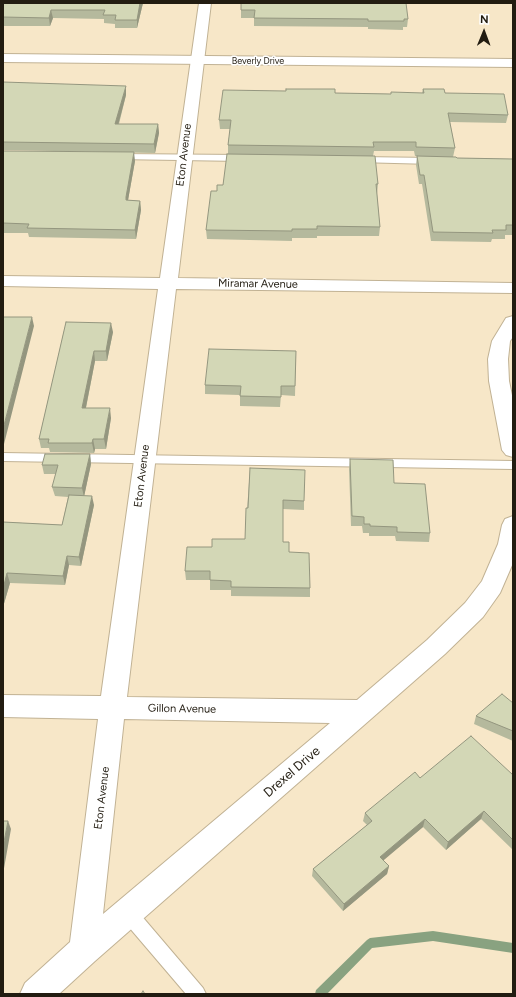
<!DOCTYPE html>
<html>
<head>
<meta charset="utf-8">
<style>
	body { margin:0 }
	#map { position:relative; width:516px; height:997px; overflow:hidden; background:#f7e7c8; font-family:Figtree,sans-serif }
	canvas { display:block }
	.frame { position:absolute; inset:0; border:4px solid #221c11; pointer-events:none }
	.north { position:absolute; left:464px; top:12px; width:40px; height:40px; -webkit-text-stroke:3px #fff; paint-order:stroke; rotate:1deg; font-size:11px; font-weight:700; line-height:16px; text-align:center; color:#221c11 }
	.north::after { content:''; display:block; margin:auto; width:14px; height:18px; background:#221c11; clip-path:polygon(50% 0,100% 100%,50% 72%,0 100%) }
</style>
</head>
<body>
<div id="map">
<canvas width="516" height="997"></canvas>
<div class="frame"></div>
<div class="north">N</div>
</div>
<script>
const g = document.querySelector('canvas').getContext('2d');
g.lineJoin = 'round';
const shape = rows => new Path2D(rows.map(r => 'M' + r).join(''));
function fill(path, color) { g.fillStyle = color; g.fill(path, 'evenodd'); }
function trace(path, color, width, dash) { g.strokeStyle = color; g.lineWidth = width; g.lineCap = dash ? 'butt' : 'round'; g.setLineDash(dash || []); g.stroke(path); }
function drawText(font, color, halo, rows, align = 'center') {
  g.font = font + ' Figtree,sans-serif'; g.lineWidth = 3; g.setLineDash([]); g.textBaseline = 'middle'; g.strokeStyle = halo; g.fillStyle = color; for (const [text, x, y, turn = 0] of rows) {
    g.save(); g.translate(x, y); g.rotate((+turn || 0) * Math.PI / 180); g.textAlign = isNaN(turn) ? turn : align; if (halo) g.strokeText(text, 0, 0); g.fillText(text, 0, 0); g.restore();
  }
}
const stream = shape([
	[433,931,513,943,513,953,433,941,372,948,327,994,315,994,316,990,367,940,370,938,433,931]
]);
const service = shape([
	[118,154,242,155,246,158,242,161,115,159,114,157,115,155,118,154],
	[360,157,432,158,436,161,432,164,357,162,356,160,357,158,360,157],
	[3,453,513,461,513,469,3,461,3,453],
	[128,905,134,907,203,988,206,994,186,994,122,919,120,913,122,907,128,905]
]);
const minor = shape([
	[199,3,211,3,178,278,513,283,513,293,176,289,127,697,357,700,427,640,465,603,482,581,498,544,502,525,505,519,513,516,513,563,500,593,483,617,445,654,95,961,59,994,20,994,25,983,70,942,98,719,3,717,3,695,101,696,158,289,3,286,3,276,160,278,199,3],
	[124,719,330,723,103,914,124,719],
	[513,316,513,337,510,341,508,359,509,381,513,400,513,457,506,455,502,450,489,381,488,359,492,341,506,318,513,316]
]);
const tertiary = shape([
	[3,54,513,59,513,67,3,62,3,54]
]);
const wall = shape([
	[3,3,143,3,137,28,115,28,115,24,104,23,104,19,53,18,50,26,3,26],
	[241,3,408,19,407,27,403,27,403,30,368,29,368,27,254,26,254,18,241,18],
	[3,82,126,95,119,124,158,124,159,133,155,153,3,150],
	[423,89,445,93,508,115,506,123,450,122,455,148,453,157,457,158,513,159,513,235,505,235,505,239,492,239,491,242,431,241,422,184,419,184,416,165,417,156,415,156,414,151,374,151,373,156,378,184,377,194,380,227,379,236,317,236,317,238,292,238,292,241,207,239,206,230,217,191,223,185,228,154,228,145,230,129,220,129,219,120,335,93,391,94,422,93],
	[3,151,135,161,128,200,140,201,141,210,136,239,29,237,28,233,3,233],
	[66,322,113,332,107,361,95,361,86,408,111,418,106,449,95,449,94,453,50,452,49,448,41,448,39,439],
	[296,351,295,396,281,395,280,407,240,406,240,395,205,394,205,385],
	[90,454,91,464,84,496,94,505,81,566,69,565,65,585,10,583,3,607,3,522,62,525,68,497,55,496,52,487,56,474,44,474,42,465],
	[350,459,394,483,430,533,429,542,396,541,395,536,369,536,369,533,363,533,362,526,351,526,349,469],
	[250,468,304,501,304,510,283,509,283,542,310,588,310,597,231,596,231,590,210,590,210,580,186,580,185,571,212,547,245,539],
	[513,703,513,741,474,724,476,716],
	[513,775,513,850,481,819,446,850,423,827,383,860,389,866,387,874,343,911,312,876,313,869,367,825,363,821,365,813,420,778]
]);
const shadedWall = shape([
	[140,3,143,3,137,28,137,20],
	[51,10,53,18,50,26,49,18],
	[126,86,126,95,116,133,115,124],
	[158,124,159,133,155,153,154,144],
	[134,152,135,161,127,206,126,197],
	[140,201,141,210,136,239,135,230],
	[32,317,34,326,3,448,3,429],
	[111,323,113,332,107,361,106,351],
	[94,351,95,361,84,417,82,408],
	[110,408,111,418,106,449,104,439],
	[93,439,95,449,94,453,92,443],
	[90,454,91,464,84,497,82,488],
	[92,496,94,505,81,566,79,557],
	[67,556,69,565,65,585,63,576],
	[7,573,10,583,3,607,3,589],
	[484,811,481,819,446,850,448,842],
	[425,819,423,827,378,865,380,857],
	[8,821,11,829,3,874,3,847],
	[389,866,387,874,343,911,344,904]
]);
const building = shape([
	[3,3,140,3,137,20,115,20,116,15,103,15,105,10,51,10,49,18,3,17,3,3],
	[241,3,406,3,408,19,404,19,404,21,368,21,368,19,254,18,255,10,241,10,241,3],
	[3,82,126,86,115,124,158,124,154,144,3,142,3,82],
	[286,89,335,89,335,93,391,94,391,92,424,93,423,89,444,89,445,93,504,94,508,115,448,113,455,148,416,147,416,142,373,142,374,147,228,145,231,120,219,120,223,90,286,91,286,89],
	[3,151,134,152,126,197,126,200,140,201,135,230,27,228,29,224,3,223,3,151],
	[227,154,375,156,378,184,376,184,380,227,317,226,317,229,292,229,292,231,206,230,211,191,217,191,217,185,223,185,227,154],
	[417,156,456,157,457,158,513,159,513,225,506,225,506,230,492,230,493,233,433,232,424,175,420,175,417,156],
	[3,317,32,317,3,429,3,317],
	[66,322,111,323,106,351,94,351,82,408,110,408,104,439,93,439,92,443,48,443,49,439,39,439,66,322],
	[209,349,296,351,295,386,281,386,281,397,240,396,241,386,205,385,209,349],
	[45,454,90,454,82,488,52,487,58,465,42,465,45,454],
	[350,459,393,460,394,483,425,484,430,533,397,532,397,527,370,526,370,524,364,524,364,517,352,516,350,459],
	[250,468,305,470,304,501,283,500,283,542,289,542,289,552,309,553,310,588,231,587,231,581,210,580,210,571,185,571,187,547,212,547,212,539,245,539,246,508,248,508,250,468],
	[69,495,92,496,79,557,67,556,63,576,7,573,3,589,3,522,62,525,69,495],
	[502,694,513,703,513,731,476,716,502,694],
	[471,736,513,775,513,840,484,811,448,842,425,819,380,857,389,866,344,904,313,869,372,821,365,813,415,772,420,778,471,736],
	[3,821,8,821,3,847,3,821],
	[143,991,145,994,141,994,143,991]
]);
const farStreetnames = [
	["Beverly Drive",258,61]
];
const streetNames = [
	["Eton Avenue",184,155,-83],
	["Miramar Avenue",258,284,1],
	["Eton Avenue",142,476,-83],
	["Gillon Avenue",182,709,1],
	["Eton Avenue",102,798,-83]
];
const nearStreetnames = [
	["Drexel Drive",292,772,-41]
];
fill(stream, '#89a280');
trace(service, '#c1b294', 2);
trace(minor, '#c1b294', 2);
trace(tertiary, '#c1b294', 2);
fill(service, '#fff');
fill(minor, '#fff');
fill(tertiary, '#fff');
fill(wall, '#b5b99d');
fill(shadedWall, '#94967f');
fill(building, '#d3d7b6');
trace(building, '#94967f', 1);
drawText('9px', '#221c11', '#fff', farStreetnames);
drawText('11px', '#221c11', '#fff', streetNames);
drawText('13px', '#221c11', '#fff', nearStreetnames);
</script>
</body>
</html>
